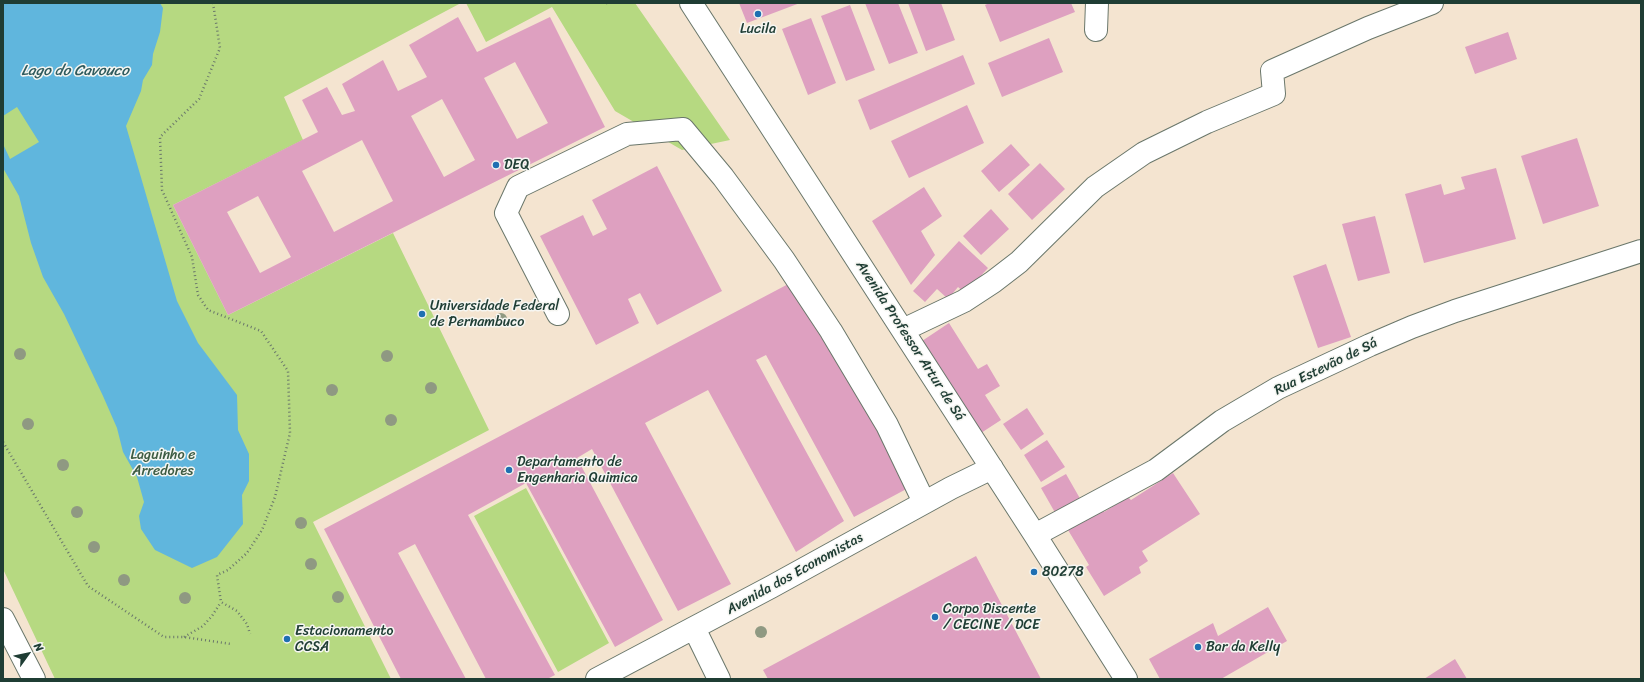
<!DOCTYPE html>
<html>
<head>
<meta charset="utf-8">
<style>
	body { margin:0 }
	#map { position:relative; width:1644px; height:682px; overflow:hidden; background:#f4e4d0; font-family:Sriracha,sans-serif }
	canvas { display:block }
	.frame { position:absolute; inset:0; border:4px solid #1f3d34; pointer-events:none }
	.north { position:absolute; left:8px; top:634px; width:40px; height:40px; -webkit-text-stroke:3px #f6f6f2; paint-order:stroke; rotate:57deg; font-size:11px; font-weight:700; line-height:16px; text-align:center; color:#1f3d34 }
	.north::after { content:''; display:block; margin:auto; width:14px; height:18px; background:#1f3d34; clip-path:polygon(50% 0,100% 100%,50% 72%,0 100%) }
</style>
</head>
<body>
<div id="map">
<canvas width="1644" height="682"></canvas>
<div class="frame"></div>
<div class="north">N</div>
</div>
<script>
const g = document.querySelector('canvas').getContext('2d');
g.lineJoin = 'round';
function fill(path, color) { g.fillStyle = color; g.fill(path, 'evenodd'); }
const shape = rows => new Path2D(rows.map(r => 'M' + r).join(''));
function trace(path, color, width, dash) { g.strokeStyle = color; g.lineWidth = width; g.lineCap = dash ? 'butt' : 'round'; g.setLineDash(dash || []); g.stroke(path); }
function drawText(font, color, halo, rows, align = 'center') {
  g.font = font + ' Sriracha,sans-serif'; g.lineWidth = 3; g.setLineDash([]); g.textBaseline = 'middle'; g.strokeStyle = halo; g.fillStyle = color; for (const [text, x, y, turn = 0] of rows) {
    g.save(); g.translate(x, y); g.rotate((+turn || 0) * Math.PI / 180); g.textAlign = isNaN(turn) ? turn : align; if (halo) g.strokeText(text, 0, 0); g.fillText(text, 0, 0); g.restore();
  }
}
const green = shape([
	[3,3,461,3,284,97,303,140,173,205,228,315,393,233,489,430,313,522,391,679,55,679,3,569],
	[466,3,635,3,730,140,682,150,615,111,552,7,486,42],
	[526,488,609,643,558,672,474,516]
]);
const water = shape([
	[3,3,160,3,163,8,160,32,153,54,152,65,143,80,141,91,126,126,177,301,198,343,237,395,238,430,249,454,249,481,242,495,243,524,217,557,192,568,155,550,141,529,139,516,144,502,137,477,123,452,117,428,103,396,64,314,43,277,31,243,19,196,3,168,3,144,10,159,39,142,17,107,3,116]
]);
const building = shape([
	[739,3,800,3,747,23],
	[865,3,898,3,918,53,889,64],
	[908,3,941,3,955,40,926,51],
	[989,3,1071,3,1075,12,1000,42,985,5],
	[850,5,875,70,846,81,821,16],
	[458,17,477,52,550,17,605,127,228,315,173,205,318,132,302,100,327,87,342,115,355,111,342,84,383,60,398,91,427,77,409,45],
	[515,62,548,123,517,139,484,78],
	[442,99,475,160,444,177,411,116],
	[362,140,393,201,334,232,302,171],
	[258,196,291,257,260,273,227,212],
	[811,18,836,83,808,95,782,29],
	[1508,32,1517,59,1475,74,1465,47],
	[1049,38,1063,72,1002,97,988,63],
	[963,55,975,84,870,130,858,100],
	[967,105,984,143,909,178,891,141],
	[1577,138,1599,206,1543,224,1521,156],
	[1011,144,1030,165,999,192,981,171],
	[1040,163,1065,189,1032,220,1008,194],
	[657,166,722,291,657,325,640,293,628,299,639,323,596,345,540,236,583,215,593,236,607,229,592,200],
	[1496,168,1516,239,1424,263,1405,194,1441,184,1444,195,1465,189,1461,177],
	[924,187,942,216,921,231,935,255,911,285,872,221],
	[991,209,1009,229,981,255,963,236],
	[1375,216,1390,273,1358,281,1342,224],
	[959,241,988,268,965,293,958,287,948,299,937,289,925,302,913,291],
	[1326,264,1351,337,1318,348,1293,276],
	[794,281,912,486,854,517,766,355,756,360,844,521,796,552,708,390,645,423,731,584,678,611,592,449,577,458,663,620,615,647,526,483,468,515,555,675,547,679,486,679,415,544,398,553,466,679,401,679,324,529],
	[949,323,978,369,987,364,1000,386,985,395,1001,420,981,433,922,341],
	[1027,408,1044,434,1021,450,1003,424],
	[1047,440,1065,467,1041,482,1024,455],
	[1173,473,1200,514,1142,551,1148,561,1139,567,1141,573,1104,596,1086,567,1089,565,1068,530,1103,508,1104,512,1128,497,1131,500],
	[1066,474,1082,502,1057,516,1041,488],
	[976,556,1041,679,768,679,763,670],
	[1268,607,1287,641,1221,679,1160,679,1149,659,1213,623,1218,636],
	[1455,659,1467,679,1424,679]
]);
const path = shape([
	[213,3,220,48,199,99,160,137,162,190,192,257,198,295,208,310,261,331,288,371,290,433,275,497,262,530,247,553,228,570,217,575,221,602,237,611,247,624,250,634],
	[607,3,608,4],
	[3,442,88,586,164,637,184,637,231,644],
	[184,637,203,626,212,616,221,602]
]);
const minor = shape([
	[691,3,1035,535,1126,679],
	[1096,30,1097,3],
	[558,314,506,213,518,187,627,134,683,129,723,177,784,260,831,331,887,425,924,502],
	[903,330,964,301,993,282,1019,262,1095,187,1144,153,1207,122,1274,94,1272,71,1368,28,1432,3],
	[1035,535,1156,470,1222,421,1278,388,1370,345,1412,327,1455,311,1641,251],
	[3,619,34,679],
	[694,628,719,679],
	[597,679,771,587,951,488,992,468]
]);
const trees = [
	[501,319],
	[20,354],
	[387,356],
	[431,388],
	[332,390],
	[391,420],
	[28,424],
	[63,465],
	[77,512],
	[301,523],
	[94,547],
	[311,564],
	[124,580],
	[338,597],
	[185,598],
	[761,632]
];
const markers = [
	[758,14,4,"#1f6fb2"],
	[496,165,4,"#1f6fb2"],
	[422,314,4,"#1f6fb2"],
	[509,470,4,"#1f6fb2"],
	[1034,572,4,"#1f6fb2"],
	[935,617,4,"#1f6fb2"],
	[287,639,4,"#1f6fb2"],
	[1198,647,4,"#1f6fb2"]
];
const poiNames = [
	["Lucila",758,29,"center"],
	["DEQ",504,165],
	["Universidade Federal",430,306],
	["de Pernambuco",430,322],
	["Departamento de",517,462],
	["Engenharia Quimica",517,478],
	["80278",1042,572],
	["Corpo Discente",943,609],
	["/ CECINE / DCE",943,625],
	["Estacionamento",295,631],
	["CCSA",295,647],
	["Bar da Kelly",1206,647]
];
const streetNames = [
	["Avenida Professor Artur de Sá",910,341,57],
	["Rua Estevão de Sá",1326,367,-26],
	["Avenida dos Economistas",795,574,-29]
];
const parkNames = [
	["Laguinho e",163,455],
	["Arredores",163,471]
];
const waterNames = [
	["Lago do Cavouco",75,71]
];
fill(green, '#b6d981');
fill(water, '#60b6dd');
fill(building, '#dea0c0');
trace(minor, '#6a776b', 24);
trace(path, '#6a776b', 2.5, [1, 3]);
trace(minor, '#fff', 22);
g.fillStyle = '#8f9982';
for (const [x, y] of trees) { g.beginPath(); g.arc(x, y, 6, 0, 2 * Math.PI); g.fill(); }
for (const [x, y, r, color] of markers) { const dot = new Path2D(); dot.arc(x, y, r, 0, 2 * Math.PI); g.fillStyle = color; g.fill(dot); trace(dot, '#f6f6f2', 1.5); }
drawText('14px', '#1f3d34', '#f6f6f2', poiNames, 'left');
drawText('14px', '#1f3d34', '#f6f6f2', streetNames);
drawText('14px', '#3d5c43', '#f6f6f2', parkNames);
drawText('italic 15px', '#2f5b5e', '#f6f6f2', waterNames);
</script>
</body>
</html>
